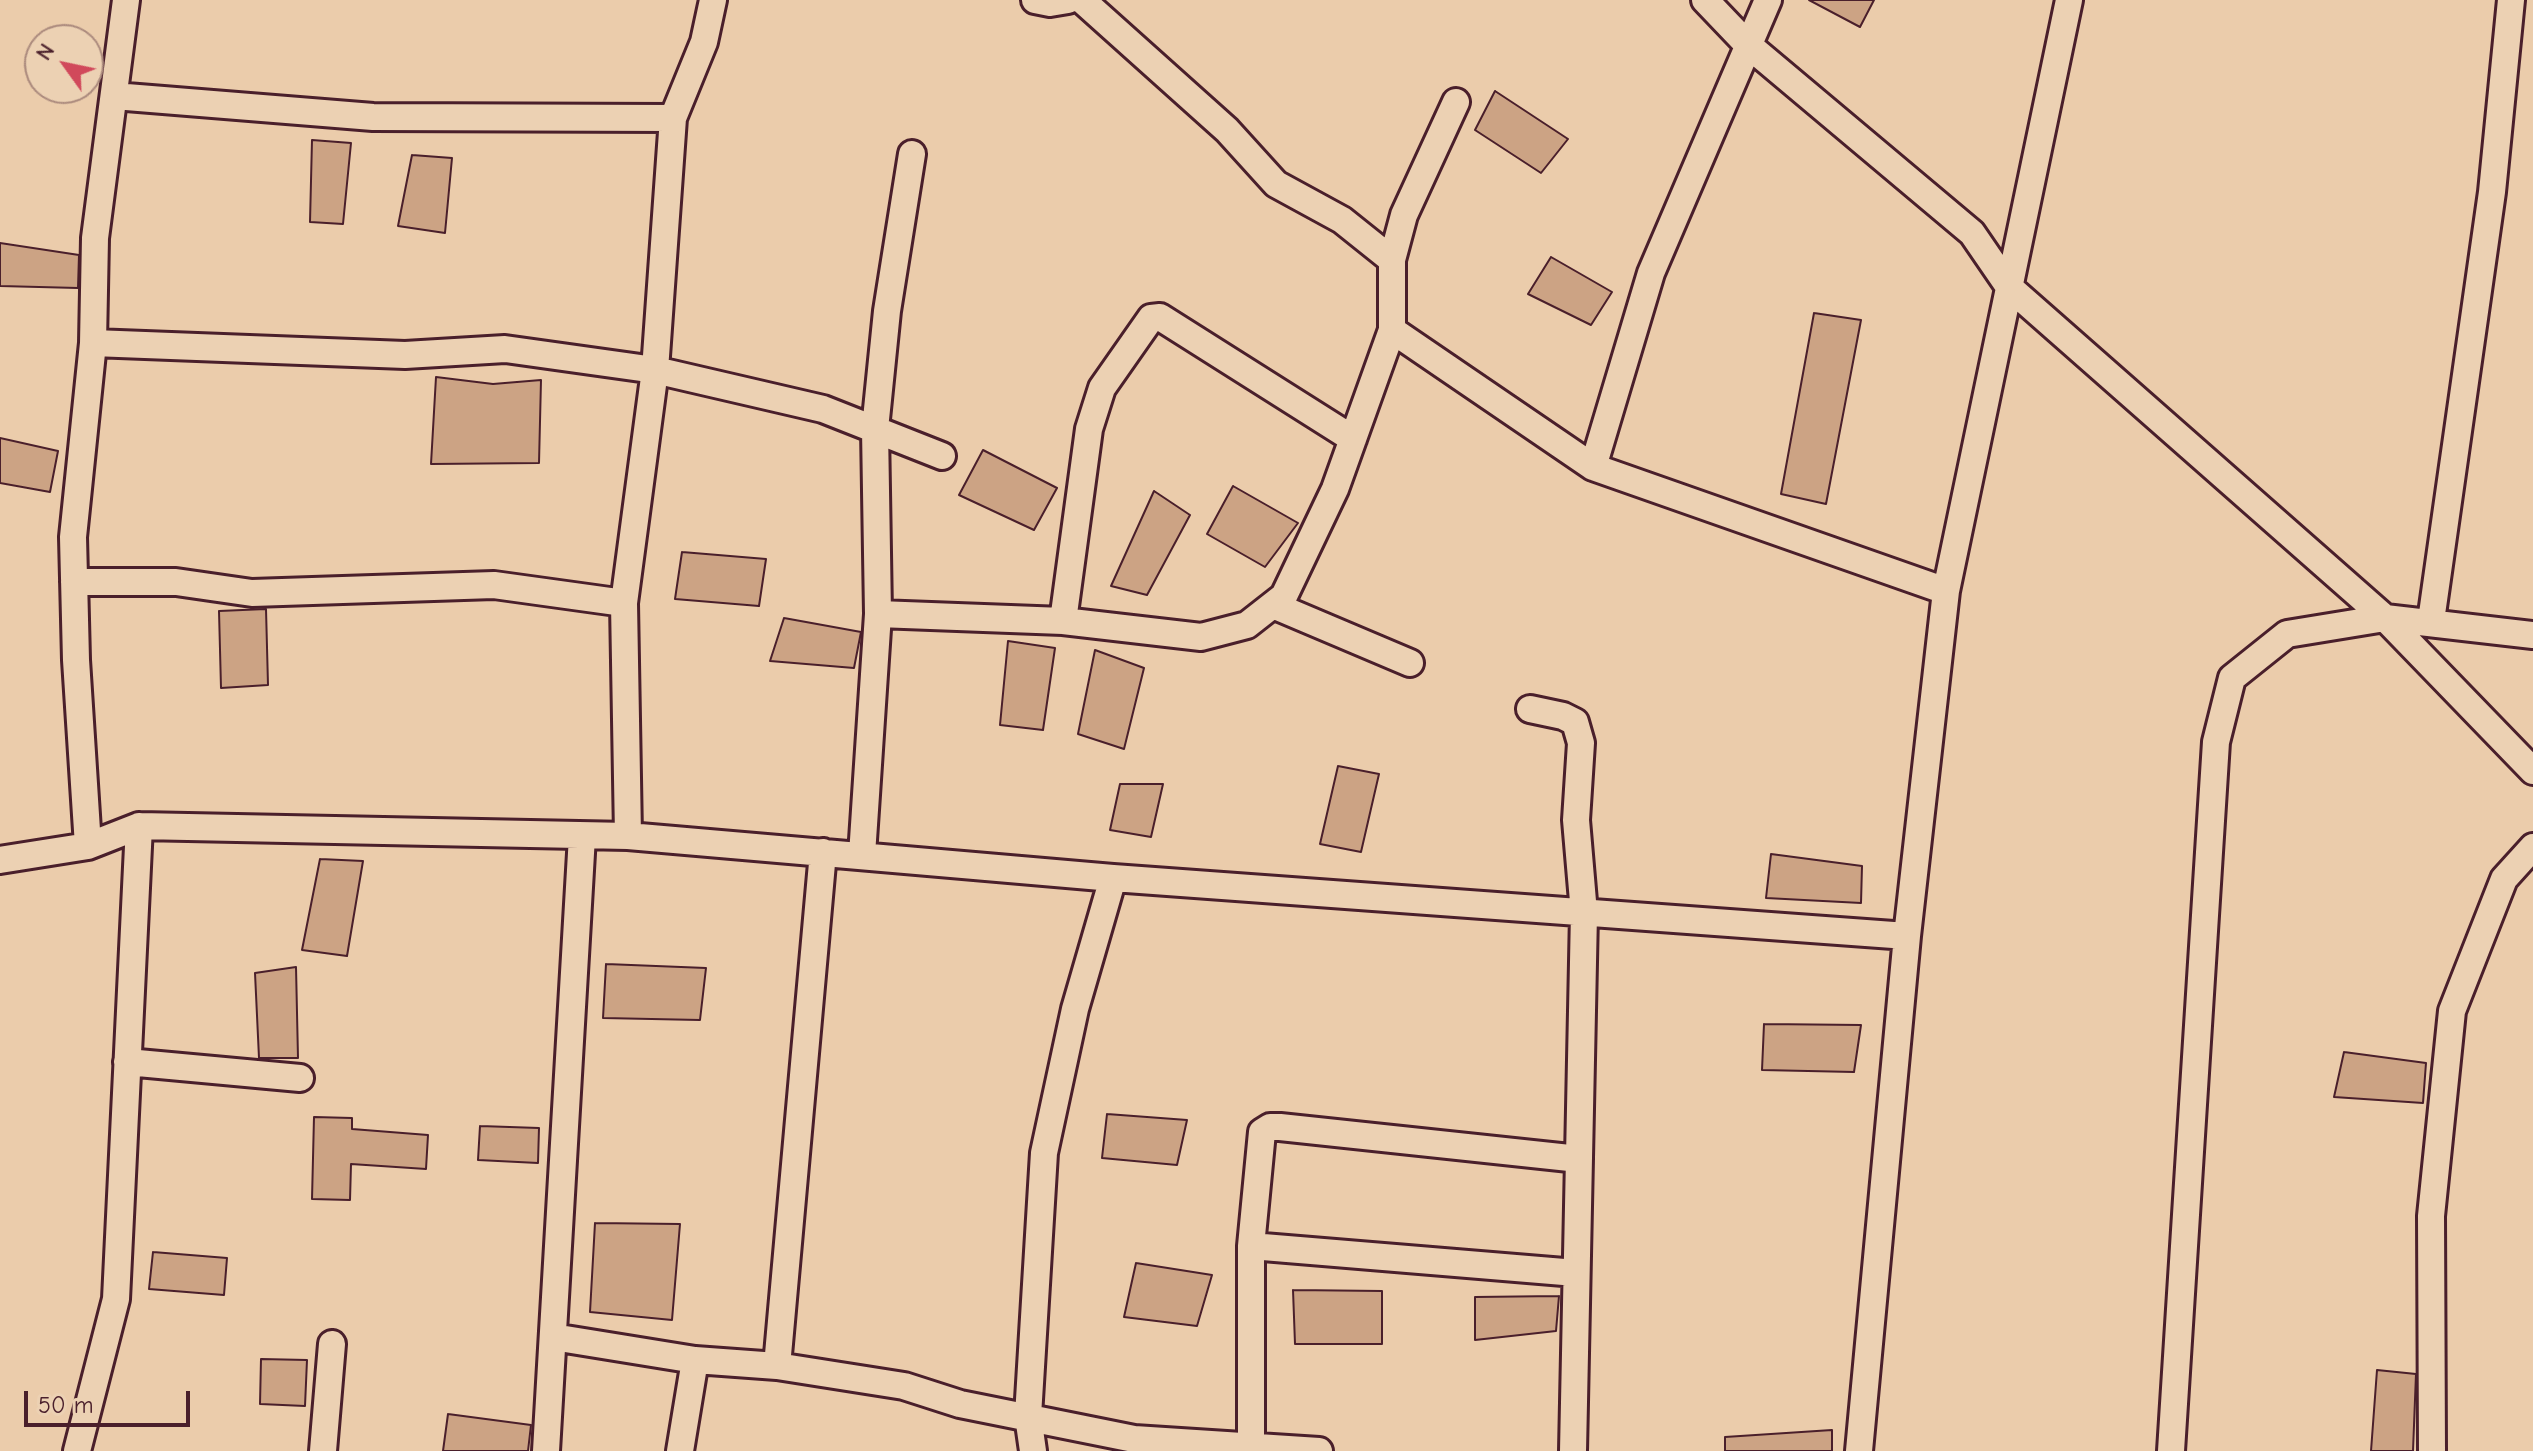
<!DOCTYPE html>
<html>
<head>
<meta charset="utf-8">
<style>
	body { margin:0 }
	#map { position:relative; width:2533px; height:1451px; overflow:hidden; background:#ebccab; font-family:"Comic Neue",sans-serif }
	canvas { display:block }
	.north { position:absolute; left:24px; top:24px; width:80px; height:80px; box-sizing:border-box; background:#ecd1b3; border:2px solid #ab8a7d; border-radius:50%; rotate:303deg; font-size:22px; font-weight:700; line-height:32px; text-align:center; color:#4a1f2b }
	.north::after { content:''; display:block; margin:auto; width:28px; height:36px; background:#d1495b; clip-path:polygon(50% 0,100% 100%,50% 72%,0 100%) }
	.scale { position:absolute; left:24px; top:1391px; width:166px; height:36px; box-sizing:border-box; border:4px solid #4a1f2b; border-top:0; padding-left:10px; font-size:24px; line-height:28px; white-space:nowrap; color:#4a1f2b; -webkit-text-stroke:6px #ecd1b3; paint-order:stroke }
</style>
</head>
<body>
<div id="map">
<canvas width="2533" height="1451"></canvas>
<div class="north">N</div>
<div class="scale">50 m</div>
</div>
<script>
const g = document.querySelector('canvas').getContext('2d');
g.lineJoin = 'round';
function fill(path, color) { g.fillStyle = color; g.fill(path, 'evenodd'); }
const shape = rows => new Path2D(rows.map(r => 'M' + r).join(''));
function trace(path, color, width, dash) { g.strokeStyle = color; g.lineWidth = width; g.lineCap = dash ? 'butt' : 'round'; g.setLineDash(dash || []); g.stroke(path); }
const building = shape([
	[1809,0,1874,0,1860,27,1809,0],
	[1495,91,1568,139,1541,173,1475,130,1495,91],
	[312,140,351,143,343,224,310,222,312,140],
	[412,155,452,158,445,233,398,226,412,155],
	[0,243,79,255,78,288,0,286,0,243],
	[1551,257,1612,292,1591,325,1528,294,1551,257],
	[1814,313,1861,320,1826,504,1781,494,1814,313],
	[436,377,493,384,541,380,539,463,431,464,436,377],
	[0,438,58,451,50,492,0,483,0,438],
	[983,450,1057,488,1034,530,959,495,983,450],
	[1233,486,1298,523,1265,567,1207,534,1233,486],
	[1154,491,1190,515,1147,595,1111,586,1154,491],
	[682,552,766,559,759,606,675,599,682,552],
	[266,609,268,685,221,688,219,611,266,609],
	[784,618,861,632,854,668,770,661,784,618],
	[1008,641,1055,648,1043,730,1000,725,1008,641],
	[1095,650,1144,668,1124,749,1078,734,1095,650],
	[1338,766,1379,774,1361,852,1320,844,1338,766],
	[1120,784,1163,784,1151,837,1110,830,1120,784],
	[1771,854,1862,866,1861,903,1766,898,1771,854],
	[320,859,363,861,347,956,302,950,320,859],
	[606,964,706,968,700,1020,603,1018,606,964],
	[296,967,298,1058,259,1058,255,973,296,967],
	[1764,1024,1861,1025,1854,1072,1762,1070,1764,1024],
	[2344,1052,2426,1063,2423,1103,2334,1097,2344,1052],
	[1107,1114,1187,1120,1177,1165,1102,1158,1107,1114],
	[314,1117,352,1118,352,1129,428,1135,426,1169,351,1164,350,1200,312,1199,314,1117],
	[480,1126,539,1128,538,1163,478,1160,480,1126],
	[595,1223,680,1224,672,1320,590,1312,595,1223],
	[153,1252,227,1258,224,1295,149,1289,153,1252],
	[1136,1263,1212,1275,1197,1326,1124,1317,1136,1263],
	[1293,1290,1382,1291,1382,1344,1295,1344,1293,1290],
	[1559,1296,1556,1331,1475,1340,1475,1297,1559,1296],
	[261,1359,307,1360,305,1406,260,1404,261,1359],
	[2377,1370,2416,1374,2413,1451,2371,1451,2377,1370],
	[448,1414,531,1425,528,1451,443,1451,448,1414],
	[1832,1430,1832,1451,1725,1451,1725,1437,1832,1430]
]);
const minor = shape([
	[1035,0,1050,3,1068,0],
	[1082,0,1227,130,1276,184,1342,220,1392,260],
	[1705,0,1747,44,1972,233,2009,287,2385,618,2533,771],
	[1768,0,1651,273,1593,467,1946,591],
	[114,96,373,117,673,118],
	[1392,330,1593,467],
	[93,343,405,355,505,349,655,370,823,409,942,456],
	[74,582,176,582,252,593,494,585,624,603],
	[1273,605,1410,663],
	[878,614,1063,621,1089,429,1102,388,1151,318,1160,317,1353,439],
	[1063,621,1201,637,1247,625,1284,596,1335,489,1392,330,1392,260,1404,215,1456,102],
	[2431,621,2492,192,2511,0],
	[1530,709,1563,716,1575,722,1581,743,1576,820,1584,913,1573,1451],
	[628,836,624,603,655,370,673,118,704,42,713,0],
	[88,846,76,660,73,537,93,343,95,238,126,0],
	[862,855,878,614,875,429,887,311,912,154],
	[0,860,88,846,139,826,628,836,1113,878,1907,936],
	[127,1062,300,1078],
	[1251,1246,1576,1273],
	[553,1337,695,1360,777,1366,904,1386,960,1404,1134,1439,1319,1451],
	[777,1366,823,852],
	[1251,1447,1251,1246,1262,1132,1270,1127,1280,1127,1579,1159],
	[77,1451,116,1299,139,826],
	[323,1451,332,1344],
	[546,1451,582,836],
	[680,1451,695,1360],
	[1033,1451,1028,1416,1044,1153,1075,1009,1113,878],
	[1859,1451,1907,936,1946,591,2069,0],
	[2171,1451,2216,742,2232,678,2287,634,2385,618,2533,635],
	[2432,1451,2431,1216,2452,1011,2504,879,2533,847]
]);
fill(building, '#cca384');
trace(building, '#4a1f2b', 2);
trace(minor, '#4a1f2b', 32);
trace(minor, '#ecd1b3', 26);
</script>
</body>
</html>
